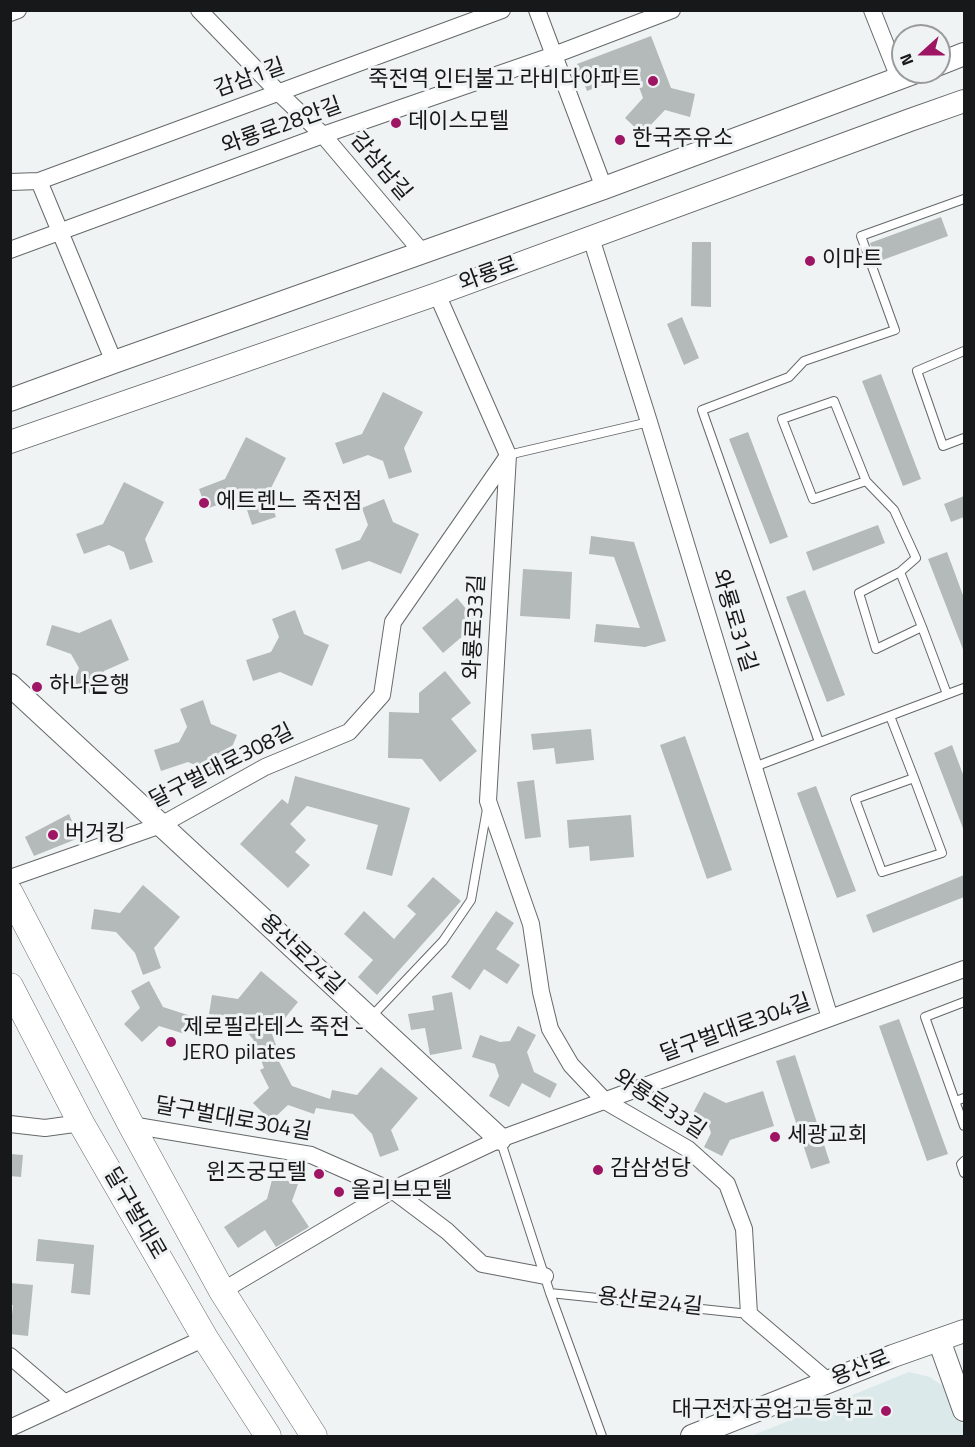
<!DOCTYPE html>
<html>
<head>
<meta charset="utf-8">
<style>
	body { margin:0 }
	#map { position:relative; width:975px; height:1447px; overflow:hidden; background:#eff3f4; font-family:"Titillium Web",sans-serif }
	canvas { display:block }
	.frame { position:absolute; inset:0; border:12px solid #171819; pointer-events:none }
	.north { position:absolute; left:891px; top:24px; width:60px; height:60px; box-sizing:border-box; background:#eff3f4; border:2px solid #999b9c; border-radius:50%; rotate:249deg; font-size:16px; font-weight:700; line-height:24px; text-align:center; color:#171819 }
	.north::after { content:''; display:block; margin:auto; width:21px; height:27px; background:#9e1563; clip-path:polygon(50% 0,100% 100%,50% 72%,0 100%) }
</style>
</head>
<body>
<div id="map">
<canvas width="975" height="1447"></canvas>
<div class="frame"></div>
<div class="north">N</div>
</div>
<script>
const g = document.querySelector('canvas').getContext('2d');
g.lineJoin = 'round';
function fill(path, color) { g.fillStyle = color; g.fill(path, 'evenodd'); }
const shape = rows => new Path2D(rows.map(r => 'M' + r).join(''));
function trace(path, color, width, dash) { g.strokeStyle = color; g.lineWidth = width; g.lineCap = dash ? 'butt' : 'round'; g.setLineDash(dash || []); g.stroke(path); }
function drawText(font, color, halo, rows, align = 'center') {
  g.font = font + ' "Titillium Web","Noto Sans KR",sans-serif'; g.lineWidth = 6; g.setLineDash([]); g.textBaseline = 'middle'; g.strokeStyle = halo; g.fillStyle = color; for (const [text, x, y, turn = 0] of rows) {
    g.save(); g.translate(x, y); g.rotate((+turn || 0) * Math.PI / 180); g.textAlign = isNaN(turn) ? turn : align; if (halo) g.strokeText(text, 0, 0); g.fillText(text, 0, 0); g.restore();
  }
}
const built = shape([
	[909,1372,930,1377,950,1391,964,1430,964,1436,751,1436]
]);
const building = shape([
	[651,36,671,88,695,94,690,117,665,110,642,134,625,118,643,98,634,73,587,91,577,64],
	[941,217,948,236,877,262,870,243],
	[692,242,711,242,711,307,691,306],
	[682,317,699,358,684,365,667,324],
	[881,374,921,479,903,486,862,381],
	[383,392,423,412,404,448,412,472,389,479,383,461,368,455,343,464,335,443,362,434],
	[748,432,788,537,770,544,729,439],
	[246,437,286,458,268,494,276,517,252,525,246,507,231,500,206,509,199,489,225,479],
	[124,482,164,502,145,539,153,562,130,570,124,552,109,545,84,554,76,534,103,524],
	[964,496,964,517,951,522,944,504],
	[384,499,393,522,419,534,401,574,369,561,342,570,335,549,360,540,368,525,362,508],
	[878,525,885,543,813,571,806,552],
	[591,536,634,542,666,641,645,647,594,642,596,624,640,628,614,557,589,554],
	[947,552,964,598,964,652,928,559],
	[523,569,572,572,570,619,520,616],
	[805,590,845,695,827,702,786,597],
	[457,598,478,623,443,653,422,628],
	[295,610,304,634,329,645,312,686,280,672,253,681,246,660,271,652,279,637,272,619],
	[111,619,129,660,104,671,95,695,72,686,79,668,71,654,46,645,52,625,79,633],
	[445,671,471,703,451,719,477,751,440,782,422,759,388,758,389,712,419,713,419,693],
	[203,700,211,724,237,735,220,776,188,762,161,771,154,750,179,742,187,727,180,709],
	[591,729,594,760,556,764,554,748,533,750,531,734],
	[685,736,732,870,707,879,660,745],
	[952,745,964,777,964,831,934,753],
	[295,776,410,808,392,876,366,869,378,825,307,806,290,824,306,840,295,852,310,865,288,888,240,844,282,799,288,804],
	[534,780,541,837,525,839,517,782],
	[816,786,856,891,837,898,797,793],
	[69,814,79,838,34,856,25,837],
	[631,815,634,857,590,861,589,846,569,848,567,820],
	[964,875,964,897,873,933,866,915],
	[433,877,461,901,377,995,358,977,373,960,344,934,364,911,394,939,416,914,407,906],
	[143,885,180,917,154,948,161,968,143,975,135,953,116,932,91,929,94,909,120,913],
	[496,911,514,923,496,949,520,965,507,984,484,969,470,990,451,977],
	[261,971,298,1002,272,1034,279,1054,276,1056,292,1086,330,1099,332,1090,357,1095,381,1067,418,1098,391,1130,399,1150,380,1157,372,1134,353,1114,316,1108,314,1114,288,1105,271,1121,253,1103,269,1088,260,1070,264,1068,253,1039,234,1018,209,1014,212,995,238,999],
	[149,981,163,1007,191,1016,185,1034,159,1026,142,1042,124,1024,140,1008,131,991],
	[452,992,462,1049,430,1055,425,1028,411,1030,408,1014,434,1010,432,996],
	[899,1019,948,1154,927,1161,879,1026],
	[518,1026,536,1035,527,1052,534,1072,557,1084,550,1098,522,1083,509,1107,489,1096,499,1076,495,1064,472,1057,480,1035,500,1042,510,1041],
	[795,1055,830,1163,811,1169,776,1061],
	[763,1091,774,1126,730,1140,722,1156,704,1147,711,1133,707,1120,693,1113,704,1092,726,1103],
	[10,1154,23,1155,21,1177,10,1176],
	[273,1176,298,1184,292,1201,309,1227,276,1247,265,1230,238,1248,224,1227,267,1199],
	[38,1239,94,1245,90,1295,71,1293,74,1264,36,1261],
	[10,1283,33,1285,28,1336,10,1334,13,1305,10,1305]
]);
const lane = shape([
	[964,351,917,371,943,446,964,438],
	[508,455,649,422],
	[866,481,813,499,782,419,834,401,866,481,894,510,916,558,900,572],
	[922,627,876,649,859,593,900,572,922,627,947,694],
	[890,716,914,778,942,853,882,872,855,799,914,778],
	[819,742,702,410,789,377,804,361,895,330,861,236,964,199],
	[754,767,964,688],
	[964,1002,925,1017,964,1126],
	[370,1018,443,941,471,900,487,809],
	[956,1101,964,1098],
	[500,1139,550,1293,602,1436],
	[964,1161,961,1164,964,1173],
	[550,1293,749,1314]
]);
const street = shape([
	[199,10,279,93,323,135,422,252],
	[537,10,604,188],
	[872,10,899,78],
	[10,13,18,10],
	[39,181,114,362],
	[10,182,39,181,502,10],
	[591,238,649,422,830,1018],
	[10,250,323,135,554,55,672,10],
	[437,294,508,455,488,801,531,924,541,992,550,1029,571,1065,605,1101,688,1149,727,1184,744,1229,749,1314,829,1382],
	[10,878,161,825,265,767,349,732,382,695,393,622,508,456],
	[10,1124,45,1128,81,1123],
	[131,1125,311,1155,395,1192,447,1231,482,1264,545,1276],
	[222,1291,396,1188,500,1139,964,969],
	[10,1356,65,1403],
	[10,1428,205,1338]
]);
const secondary = shape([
	[939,64,964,54],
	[10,400,114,362,604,188,916,72],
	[10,442,437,294,910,120,964,101],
	[10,685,500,1139],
	[939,1340,964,1410],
	[692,1436,893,1356,964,1331]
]);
const primary = shape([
	[10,893,131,1125,222,1291,314,1436],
	[10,986,81,1123,205,1338,268,1436]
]);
const markers = [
	[653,81,6,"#9e1563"],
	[396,123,6,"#9e1563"],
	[620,140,6,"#9e1563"],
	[810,261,6,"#9e1563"],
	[204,503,6,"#9e1563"],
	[37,687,6,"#9e1563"],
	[53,835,6,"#9e1563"],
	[171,1042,6,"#9e1563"],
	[775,1137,6,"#9e1563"],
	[598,1170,6,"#9e1563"],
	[319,1174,6,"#9e1563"],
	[339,1192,6,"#9e1563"],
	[886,1411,6,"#9e1563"]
];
const streetNames = [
	["감삼1길",250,79,-20],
	["와룡로28안길",282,127,-20],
	["감삼남길",380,167,50],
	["와룡로",489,275,-20],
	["와룡로31길",733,621,73],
	["와룡로33길",476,627,-87],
	["달구벌대로308길",222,767,-27],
	["용산로24길",301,955,43],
	["달구벌대로304길",736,1029,-20],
	["와룡로33길",659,1105,34],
	["달구벌대로304길",233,1120,10],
	["달구벌대로",134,1214,60],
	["용산로24길",650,1303,6],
	["용산로",861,1369,-22]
];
const poiNames = [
	["죽전역 인터불고 라비다아파트",641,81,"right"],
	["데이스모텔",408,123],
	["한국주유소",632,140],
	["이마트",822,261],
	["에트렌느 죽전점",216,503],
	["하나은행",49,687],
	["버거킹",65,835],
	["제로필라테스 죽전 -",183,1029],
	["JERO pilates",183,1054],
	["세광교회",787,1137],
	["감삼성당",610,1170],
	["윈즈궁모텔",307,1174,"right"],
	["올리브모텔",351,1192],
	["대구전자공업고등학교",874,1411,"right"]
];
fill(built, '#dbe9ea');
fill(building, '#b4b9b9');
trace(lane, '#656969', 10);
trace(street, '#656969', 18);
trace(secondary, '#656969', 24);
trace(primary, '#656969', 27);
trace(lane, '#fff', 8);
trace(street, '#fff', 16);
trace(secondary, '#fff', 22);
trace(primary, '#fff', 26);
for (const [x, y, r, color] of markers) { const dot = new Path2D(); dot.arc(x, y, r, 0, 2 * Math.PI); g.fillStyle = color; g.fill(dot); trace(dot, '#eff3f4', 2); }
drawText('22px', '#171819', '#eff3f4', streetNames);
drawText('22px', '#171819', '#eff3f4', poiNames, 'left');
</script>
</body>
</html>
